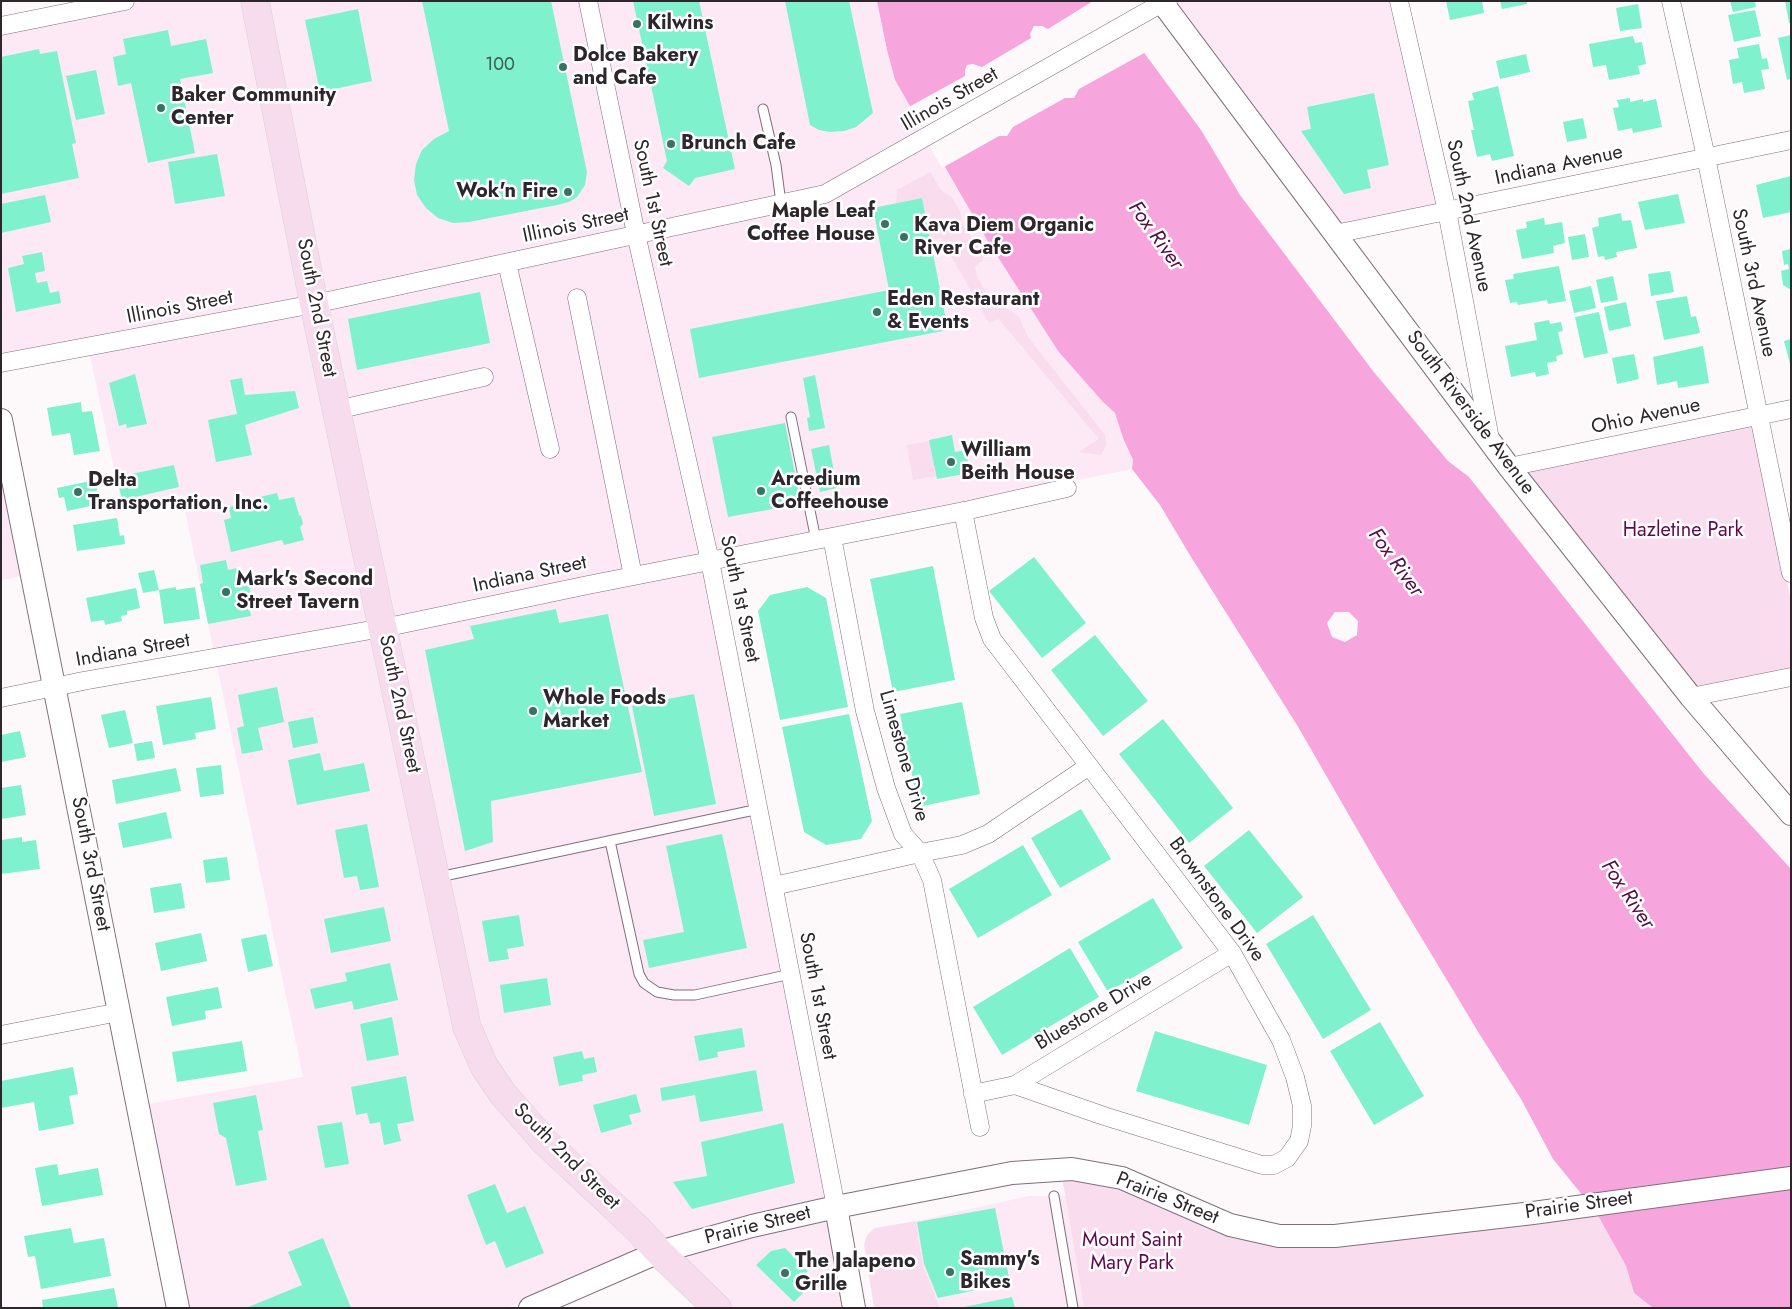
<!DOCTYPE html>
<html>
<head>
<meta charset="utf-8">
<style>
	body { margin:0 }
	#map { position:relative; width:1792px; height:1309px; overflow:hidden; background:#fdf9fb; font-family:Jost,sans-serif }
	canvas { display:block }
	.frame { position:absolute; inset:0; border:2px solid #2d262a; pointer-events:none }
</style>
</head>
<body>
<div id="map">
<canvas width="1792" height="1309"></canvas>
<div class="frame"></div>
</div>
<script>
const g = document.querySelector('canvas').getContext('2d');
g.lineJoin = 'round';
function fill(path, color) { g.fillStyle = color; g.fill(path, 'evenodd'); }
const shape = rows => new Path2D(rows.map(r => 'M' + r).join(''));
function trace(path, color, width, dash) { g.strokeStyle = color; g.lineWidth = width; g.lineCap = dash ? 'butt' : 'round'; g.setLineDash(dash || []); g.stroke(path); }
function drawText(font, color, halo, rows, align = 'center') {
  g.font = font + ' Jost,sans-serif'; g.lineWidth = 5; g.setLineDash([]); g.textBaseline = 'middle'; g.strokeStyle = halo; g.fillStyle = color; for (const [text, x, y, turn = 0] of rows) {
    g.save(); g.translate(x, y); g.rotate((+turn || 0) * Math.PI / 180); g.textAlign = isNaN(turn) ? turn : align; if (halo) g.strokeText(text, 0, 0); g.fillText(text, 0, 0); g.restore();
  }
}
const built = shape([
	[148,1,249,1,307,299,1,358,1,29],
	[260,1,877,1,887,50,895,80,924,131,818,191,321,293],
	[1182,1,1396,1,1443,207,1339,229,1172,4],
	[931,144,987,240,1058,351,1103,402,1115,413,1123,438,1133,460,1132,469,714,555,644,240,826,201],
	[631,243,702,566,830,1203,661,1246,587,1162,506,1086,471,1023,323,309],
	[310,311,377,625,214,653,182,495,122,506,89,351],
	[1,444,27,575,1,580],
	[375,635,462,1029,646,1250,506,1308,184,1308,142,1105,303,1077,217,666],
	[1029,1196,1065,1196,1084,1308,940,1308,923,1265,916,1221],
	[833,1211,849,1308,728,1308,669,1254]
]);
const green = shape([
	[930,172,941,190,952,198,960,211,962,224,983,254,983,260,975,267,977,276,983,288,995,301,1019,317,1028,337,1105,435,1106,445,1101,455,1079,452,1099,439,999,319,989,323,941,238,930,240,922,198,896,203,897,190],
	[1755,421,1791,601,1791,671,1689,692,1523,471],
	[930,441,936,476,913,480,907,445],
	[1062,1177,1123,1188,1224,1233,1596,1212,1626,1266,1634,1293,1653,1308,1084,1308],
	[916,1221,923,1265,940,1308,874,1308,864,1245,867,1235,875,1228]
]);
const water = shape([
	[877,1,1106,1,1201,130,1240,195,1373,371,1448,461,1469,477,1704,774,1791,869,1791,1308,1653,1308,1634,1293,1626,1266,1596,1212,1553,1159,1521,1099,1480,1035,1380,869,1297,725,1191,557,1160,505,1132,469,1133,460,1123,438,1115,413,1103,402,1058,351,987,240,895,80,887,50],
	[1335,612,1349,612,1358,621,1357,635,1345,642,1332,637,1327,623]
]);
const pier = shape([
	[1093,1,1109,1,1146,52,1079,89,1074,98,1065,98,1013,127,1007,136,999,136,942,168,907,108,965,76,965,70,967,65,973,64,982,67,1031,38,1030,34,1034,26,1042,26,1048,29]
]);
const building = shape([
	[422,1,551,1,587,172,585,185,577,197,569,202,557,205,469,222,453,223,438,218,426,208,417,195,414,180,416,164,422,150,434,139,449,131],
	[633,1,699,1,735,169,695,178,689,186,663,168,667,161],
	[785,1,849,1,873,113,856,127,844,131,830,132,819,130,810,125],
	[1446,1,1482,1,1484,13,1450,20],
	[1500,1,1527,1,1527,4,1502,9],
	[1730,1,1755,1,1756,7,1733,12],
	[1785,1,1791,1,1791,23,1789,23],
	[1638,4,1642,28,1620,31,1616,8],
	[358,9,372,81,320,92,305,20],
	[1755,10,1761,36,1734,42,1728,15],
	[168,30,171,46,206,39,213,73,180,79,195,153,148,163,131,83,118,86,113,57,126,54,123,39],
	[1791,35,1791,79,1787,80,1778,38],
	[1633,36,1635,43,1642,42,1646,64,1638,66,1640,74,1609,80,1606,65,1593,67,1589,44],
	[1759,44,1762,59,1767,58,1769,69,1761,70,1765,89,1744,93,1742,82,1733,84,1729,60,1739,58,1737,48],
	[39,49,40,54,57,51,76,143,72,144,79,178,1,194,1,57],
	[1526,54,1530,72,1500,79,1496,61],
	[96,70,105,114,76,120,66,76],
	[1498,86,1514,156,1492,161,1490,154,1477,157,1471,130,1474,130,1468,101,1474,100,1472,93],
	[1374,93,1389,165,1367,170,1371,188,1344,194,1301,131,1311,129,1307,107],
	[1630,98,1630,102,1643,99,1643,102,1656,99,1662,127,1633,133,1632,128,1618,131,1613,108,1619,107,1617,100],
	[1583,118,1587,138,1567,142,1563,122],
	[217,154,225,196,175,204,168,162],
	[1791,176,1791,212,1763,218,1756,185],
	[1678,194,1685,223,1645,230,1638,202],
	[45,195,51,222,1,233,1,204],
	[922,198,948,330,699,378,690,329,889,290,873,208],
	[1621,213,1622,221,1631,220,1637,248,1616,252,1617,257,1605,260,1604,256,1598,257,1592,228,1599,226,1598,218],
	[1544,218,1545,225,1562,222,1565,243,1553,246,1554,253,1522,259,1516,230,1527,228,1526,222],
	[1585,234,1589,257,1572,260,1568,237],
	[1791,249,1791,290,1783,285,1781,271,1789,269,1788,264,1784,265,1782,251],
	[42,252,45,271,35,273,37,283,47,281,50,293,59,291,61,303,16,312,8,268,24,264,22,256],
	[1559,266,1566,301,1548,304,1547,300,1518,305,1517,302,1510,303,1505,280,1514,279,1513,274],
	[1670,271,1674,292,1651,296,1648,274],
	[1613,276,1618,300,1601,303,1596,280],
	[1591,286,1596,308,1574,313,1569,291],
	[480,292,490,343,357,370,348,319],
	[1687,296,1691,317,1696,316,1700,333,1664,340,1656,301],
	[1626,302,1631,326,1609,331,1604,307],
	[1599,312,1608,353,1584,358,1575,317],
	[1549,320,1550,324,1561,322,1563,331,1558,332,1563,354,1556,356,1557,361,1547,363,1549,374,1536,377,1535,372,1511,377,1505,346,1537,340,1534,323],
	[1791,339,1791,364,1790,364,1784,341],
	[1703,346,1709,383,1678,388,1677,381,1657,385,1653,357],
	[1634,354,1639,379,1617,384,1612,358],
	[135,374,147,424,127,428,126,424,119,426,109,383],
	[815,375,825,428,809,431,807,418,810,417,803,378],
	[242,378,245,395,295,391,299,408,245,425,252,455,216,462,208,420,237,414,230,380],
	[81,402,82,412,92,411,100,451,74,455,70,433,52,436,47,408],
	[785,423,801,504,728,517,712,437],
	[952,435,955,452,966,450,970,473,937,479,929,440],
	[829,445,837,488,820,492,811,449],
	[174,465,179,487,122,500,117,477],
	[95,480,98,495,93,497,95,505,67,511,64,497,59,498,57,488],
	[277,493,279,500,294,497,299,515,301,516,303,524,300,527,304,540,284,545,282,540,231,552,224,520,231,518,229,507,239,505,238,502],
	[117,518,120,536,124,535,125,544,77,551,73,525],
	[1034,557,1086,623,1042,658,989,591],
	[226,560,228,570,237,568,240,582,248,581,252,600,248,601,251,616,208,624,200,584,203,583,200,565],
	[933,566,955,680,893,692,870,579],
	[154,570,159,590,143,593,138,573],
	[176,587,176,590,195,587,200,619,164,624,159,590],
	[807,587,826,598,848,707,780,720,758,611,770,595],
	[136,588,140,608,127,611,127,615,121,616,122,621,105,625,104,620,91,622,86,598],
	[556,609,559,623,608,614,642,772,491,801,493,842,465,851,425,650,474,639,470,626],
	[1095,635,1148,701,1103,736,1051,670],
	[277,687,284,722,258,728,263,750,242,754,237,728,244,726,238,695],
	[694,694,716,804,654,816,632,706],
	[211,697,216,729,195,733,196,739,163,745,156,706],
	[962,702,980,794,918,807,900,714],
	[125,710,133,743,109,748,101,715],
	[849,714,872,821,861,839,826,845,804,832,782,727],
	[313,717,318,743,293,748,288,722],
	[1163,719,1233,808,1189,843,1119,754],
	[20,731,26,757,1,762,1,735],
	[152,741,155,758,137,761,134,744],
	[320,753,324,771,364,763,370,791,297,805,288,760],
	[221,765,224,794,200,797,196,768],
	[176,768,181,791,116,804,112,780],
	[21,785,26,815,1,819,1,788],
	[1081,809,1111,859,1060,888,1031,838],
	[166,812,172,838,123,848,118,823],
	[367,824,379,887,360,890,357,876,344,878,335,830],
	[1249,830,1303,897,1257,933,1204,866],
	[722,834,747,948,649,968,643,940,684,932,666,846],
	[22,837,22,842,36,840,40,869,1,874,1,840],
	[1023,845,1052,895,978,938,949,889],
	[227,857,230,880,206,883,203,860],
	[181,883,185,908,154,913,150,888],
	[1153,898,1183,948,1108,992,1078,942],
	[384,907,391,941,331,953,324,919],
	[519,915,524,946,507,949,509,959,489,962,482,921],
	[1313,915,1371,1010,1323,1039,1266,944],
	[201,933,207,961,161,971,155,943],
	[266,934,273,966,248,972,241,939],
	[1070,948,1099,997,1002,1055,973,1007],
	[390,963,398,1000,354,1010,352,1001,315,1009,310,989,347,981,345,973],
	[547,978,551,1005,504,1013,500,985],
	[218,987,222,1008,205,1011,206,1019,172,1026,166,997],
	[392,1017,399,1055,367,1061,360,1024],
	[1380,1022,1424,1096,1374,1125,1330,1051],
	[742,1028,745,1047,717,1052,718,1057,699,1061,694,1036],
	[1155,1031,1267,1065,1249,1125,1136,1091],
	[242,1041,247,1071,177,1082,172,1052],
	[582,1051,584,1059,594,1057,597,1072,582,1075,583,1081,559,1086,553,1057],
	[73,1067,78,1094,69,1096,74,1124,39,1131,34,1102,1,1108,1,1081],
	[756,1070,763,1111,700,1122,695,1095,662,1101,660,1088],
	[406,1076,414,1121,397,1124,401,1141,384,1145,380,1122,370,1124,367,1113,356,1115,351,1087],
	[636,1094,641,1112,629,1115,632,1124,601,1133,593,1105],
	[256,1095,263,1130,258,1131,267,1180,236,1186,226,1138,219,1134,213,1103],
	[342,1122,349,1164,325,1168,317,1126],
	[783,1123,795,1183,692,1209,673,1182,707,1176,701,1142],
	[57,1164,59,1175,98,1168,103,1195,42,1206,35,1168],
	[495,1184,507,1213,525,1206,544,1253,506,1268,495,1241,486,1245,467,1195],
	[995,1208,1010,1283,938,1298,924,1264,917,1222],
	[71,1228,74,1243,104,1238,111,1276,41,1289,35,1256,28,1257,24,1236],
	[323,1238,351,1308,246,1308,302,1285,288,1252],
	[785,1248,808,1271,803,1276,811,1285,794,1302,756,1265,771,1251],
	[114,1288,118,1308,43,1308,42,1300],
	[1012,1297,1015,1308,965,1308,964,1307]
]);
const service = shape([
	[763,109,776,165,781,203],
	[791,417,816,540],
	[610,841,639,974,644,983,657,992,674,995,695,995,791,974],
	[439,877,759,809],
	[1054,1196,1073,1308]
]);
const minor = shape([
	[588,1,636,234,710,561,836,1207],
	[1399,1,1447,211,1490,439],
	[1671,1,1706,157,1791,573],
	[1,26,125,1],
	[1335,234,1791,140],
	[507,263,550,449],
	[577,298,633,576],
	[1,363,314,304,825,194,1162,3,1168,1],
	[336,410,484,377],
	[1509,467,1791,409],
	[963,511,984,618,992,639,1232,953,1281,1040,1295,1077,1302,1106,1302,1126,1299,1141,1287,1158,1274,1165,1262,1165,1104,1116,1015,1085],
	[832,537,865,711,886,788,903,834,920,853,932,880,980,1127],
	[1691,697,1791,677],
	[1,698,83,681,388,627,588,585,969,510,1067,488],
	[774,886,920,853,962,845,988,834,1089,766],
	[1,1035,119,1012],
	[973,1094,1015,1085,1232,953]
]);
const tertiary = shape([
	[1161,1,1509,467,1691,697,1791,814],
	[1,420,178,1308],
	[836,1207,854,1308],
	[530,1308,659,1252,752,1226,836,1207,1012,1173,1072,1169,1122,1178,1230,1225,1279,1236,1335,1236,1533,1213,1791,1178]
]);
const primary = shape([
	[255,1,314,304,467,1027,484,1066,503,1094,544,1141,638,1229,659,1252,717,1308]
]);
const markers = [
	[637,24,5,"#367461"],
	[563,67,5,"#367461"],
	[161,108,5,"#367461"],
	[671,144,5,"#367461"],
	[568,192,5,"#367461"],
	[885,224,5,"#367461"],
	[904,237,5,"#367461"],
	[877,312,5,"#367461"],
	[951,462,5,"#367461"],
	[761,491,5,"#367461"],
	[78,492,5,"#367461"],
	[226,592,5,"#367461"],
	[533,711,5,"#367461"],
	[950,1272,5,"#367461"],
	[785,1273,5,"#367461"]
];
const numberNames = [
	["100",500,66]
];
const poiNames = [
	["Kilwins",647,24],
	["Dolce Bakery",573,56],
	["and Cafe",573,79],
	["Baker Community",171,96],
	["Center",171,119],
	["Brunch Cafe",681,144],
	["Wok'n Fire",558,192,"right"],
	["Maple Leaf",875,212,"right"],
	["Coffee House",875,235,"right"],
	["Kava Diem Organic",914,226],
	["River Cafe",914,249],
	["Eden Restaurant",887,300],
	["& Events",887,323],
	["William",961,451],
	["Beith House",961,474],
	["Arcedium",771,480],
	["Coffeehouse",771,503],
	["Delta",88,481],
	["Transportation, Inc.",88,504],
	["Mark's Second",236,580],
	["Street Tavern",236,603],
	["Whole Foods",543,699],
	["Market",543,722],
	["Sammy's",960,1260],
	["Bikes",960,1283],
	["The Jalapeno",795,1262],
	["Grille",795,1285]
];
const streetNames = [
	["Illinois Street",950,100,-30],
	["Indiana Avenue",1559,166,-12],
	["South 1st Street",652,203,78],
	["South 2nd Avenue",1468,216,78],
	["Illinois Street",576,226,-12],
	["South 3rd Avenue",1753,283,78],
	["Illinois Street",180,308,-11],
	["South 2nd Street",316,308,79],
	["South Riverside Avenue",1470,413,53],
	["Ohio Avenue",1646,417,-12],
	["Indiana Street",530,575,-12],
	["South 1st Street",739,599,78],
	["Indiana Street",133,651,-10],
	["South 2nd Street",399,704,78],
	["Limestone Drive",903,756,74],
	["South 3rd Street",90,864,79],
	["Brownstone Drive",1216,900,54],
	["South 1st Street",817,996,79],
	["Bluestone Drive",1094,1012,-31],
	["South 2nd Street",566,1157,45],
	["Prairie Street",1167,1199,22],
	["Prairie Street",1579,1206,-8],
	["Prairie Street",758,1226,-14]
];
const parkNames = [
	["Hazletine Park",1683,531],
	["Mount Saint",1132,1241],
	["Mary Park",1132,1264]
];
const waterNames = [
	["Fox River",1155,236,54],
	["Fox River",1395,563,54],
	["Fox River",1627,895,56]
];
fill(built, '#fde8f5');
fill(green, '#f9ddef');
fill(water, '#f6a6dd');
fill(pier, '#fdf9fb');
fill(building, '#80f1cd');
trace(service, '#806f7a', 11);
trace(minor, '#806f7a', 19);
trace(tertiary, '#806f7a', 24);
trace(primary, '#d5d4d4', 29);
trace(service, '#fff', 9);
trace(minor, '#fff', 18);
trace(tertiary, '#fff', 22);
trace(primary, '#f7dcee', 28);
for (const [x, y, r, color] of markers) { const dot = new Path2D(); dot.arc(x, y, r, 0, 2 * Math.PI); g.fillStyle = color; g.fill(dot); trace(dot, '#fff', 2); }
drawText('18px', '#425953', null, numberNames);
drawText('bold 20px', '#2d262a', '#fff', poiNames, 'left');
drawText('20px', '#2d262a', '#fff', streetNames);
drawText('20px', '#650552', '#fff', parkNames);
drawText('italic 21px', '#540f44', '#fff', waterNames);
</script>
</body>
</html>
